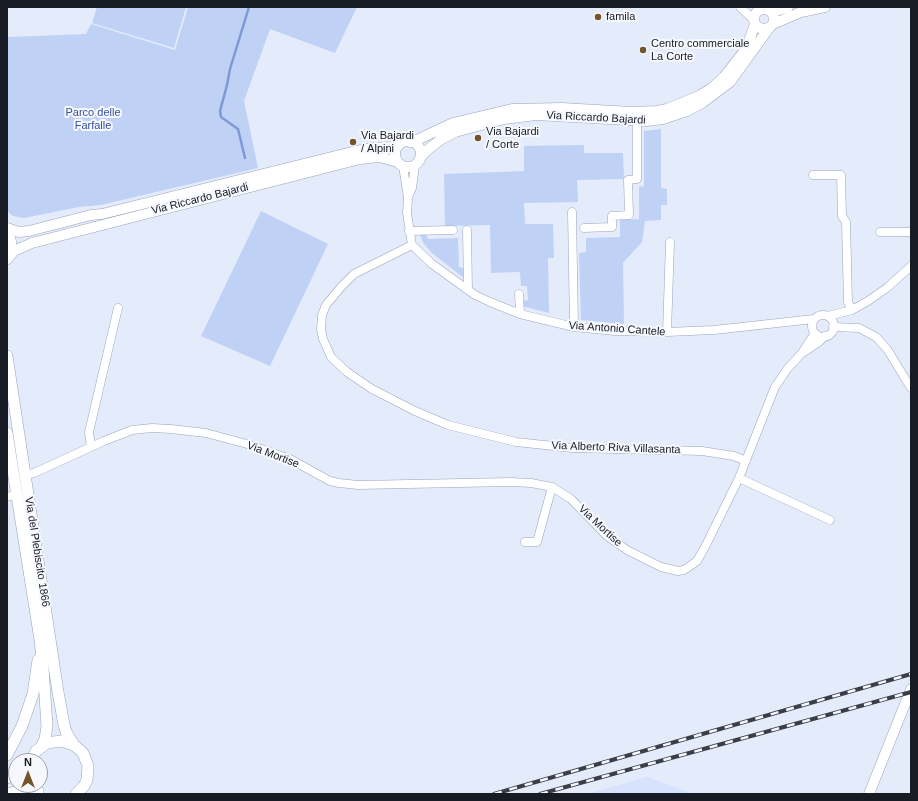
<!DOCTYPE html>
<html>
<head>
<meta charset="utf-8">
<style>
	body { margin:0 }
	#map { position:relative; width:918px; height:801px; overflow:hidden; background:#e4ebfb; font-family:Helvetica,sans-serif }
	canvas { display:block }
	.frame { position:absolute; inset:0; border:8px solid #171b24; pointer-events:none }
	.north { position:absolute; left:8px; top:753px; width:40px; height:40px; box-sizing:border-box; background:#f6f8fe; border:1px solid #9da0a7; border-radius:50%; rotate:0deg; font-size:11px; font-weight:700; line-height:16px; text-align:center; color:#171b24 }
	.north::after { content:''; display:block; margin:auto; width:14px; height:18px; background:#74552a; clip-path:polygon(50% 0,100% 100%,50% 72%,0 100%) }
</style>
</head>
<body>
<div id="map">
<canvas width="918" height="801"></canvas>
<div class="frame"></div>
<div class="north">N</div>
</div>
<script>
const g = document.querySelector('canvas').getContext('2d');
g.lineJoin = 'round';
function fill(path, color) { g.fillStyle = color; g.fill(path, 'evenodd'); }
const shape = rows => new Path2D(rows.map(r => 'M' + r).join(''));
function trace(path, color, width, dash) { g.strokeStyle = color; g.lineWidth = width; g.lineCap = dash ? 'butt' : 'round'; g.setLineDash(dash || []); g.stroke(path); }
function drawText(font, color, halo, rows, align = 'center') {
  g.font = font + ' Helvetica,sans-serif'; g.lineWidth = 4; g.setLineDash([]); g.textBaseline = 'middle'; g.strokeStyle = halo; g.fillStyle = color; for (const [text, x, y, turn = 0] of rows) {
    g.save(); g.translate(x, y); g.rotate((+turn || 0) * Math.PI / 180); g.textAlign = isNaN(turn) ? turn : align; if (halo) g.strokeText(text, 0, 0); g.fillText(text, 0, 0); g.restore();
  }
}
const built = shape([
	[647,777,694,794,587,794]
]);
const green = shape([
	[97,7,186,7,174,48,92,23],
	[188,7,357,7,335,53,270,29,244,101,258,168,101,205,79,207,24,218,13,216,7,211,7,37,86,34,91,24,175,50],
	[661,129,661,188,667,189,667,205,661,205,661,220,645,221,642,242,623,263,624,324,581,320,579,253,586,252,586,238,620,237,620,220,639,219,639,187,644,186,644,131],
	[584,145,584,153,623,153,624,179,577,180,578,202,524,203,525,224,553,224,554,258,548,258,549,313,522,306,522,301,528,300,527,286,521,286,520,272,491,273,490,225,445,226,444,174,524,171,524,146],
	[261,211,328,244,270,366,201,336],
	[419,233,426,233,428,239,458,238,459,267,465,268,465,279,432,253,424,244]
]);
const stream = shape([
	[245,158,238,129,221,117,220,111,227,85,230,69,249,7]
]);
const minor = shape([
	[740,7,754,20],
	[403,166,408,198,407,213,412,245,432,264,475,295,490,302,520,314,574,327,615,331,667,332,714,330,814,319],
	[813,175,841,175,842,216,846,222,848,302,852,310],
	[408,197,412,188,415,165],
	[572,212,574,327],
	[584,228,612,227,612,216,629,215,628,180,637,179,637,122],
	[467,230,468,290],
	[409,231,453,230],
	[880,232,911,232],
	[412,245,354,274,342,286,326,305,322,315,321,329,323,339,331,357,347,372,372,389,415,411,448,425,516,442,573,448,702,451,734,456,746,461],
	[519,294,520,314],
	'812 326a11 11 0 1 1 22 0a11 11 0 1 1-22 0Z',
	[828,316,852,310,868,301,888,287,911,266],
	[833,327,859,328,876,337,887,349,911,388],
	[667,332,670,242],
	[804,352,819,342,825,336],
	[91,447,89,432,118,308],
	[25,475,34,473,104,441,132,430,152,428,171,429,206,433,247,444,290,459,330,481,339,483,358,485,511,482,531,483,552,487,571,499,607,536,627,550,661,567,678,571,684,570,697,561,706,545,739,478,775,387,788,368,802,353,815,333],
	[739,478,830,520],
	[7,497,17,494],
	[525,542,537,542,552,487]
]);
const tertiary = shape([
	'754 19a10 10 0 1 1 20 0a10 10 0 1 1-20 0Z',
	[770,11,779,10,788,7],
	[773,24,801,12,825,7],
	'395 154a13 13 0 1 1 26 0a13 13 0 1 1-26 0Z',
	[410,142,419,139,453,123,512,109,562,108,631,112,657,111,667,109,699,96,712,88,724,77,742,54,749,41,755,24],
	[420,158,425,152,440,140,455,132,504,119,536,115,647,121,663,119,687,111,702,103,730,82,769,28],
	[7,228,19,232,29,231,91,215,102,214,356,151,372,148,392,147,400,144],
	[8,258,14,251,32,243,360,159,379,157,398,162],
	[869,794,911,689]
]);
const secondary = shape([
	[7,231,10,239,11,245,10,252,7,259],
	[7,356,58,692,64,725,67,734,74,745],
	[7,433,40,640,43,667,47,726,45,739,41,747],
	[7,755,22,726,33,694,38,660],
	[31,761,36,751,47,743,61,741,74,745,83,753,88,766,87,780,84,786,76,794],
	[7,778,16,771],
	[7,794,18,791,38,791]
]);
const rail = shape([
	[494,794,911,674],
	[540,794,911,692]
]);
const markers = [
	[598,17,4,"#74552a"],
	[643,50,4,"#74552a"],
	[478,138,4,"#74552a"],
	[353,142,4,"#74552a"]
];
const poiNames = [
	["famila",606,17],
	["Centro commerciale",651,44],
	["La Corte",651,57],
	["Via Bajardi",486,132],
	["/ Corte",486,145],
	["Via Bajardi",361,136],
	["/ Alpini",361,149]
];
const parkNames = [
	["Parco delle",93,113],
	["Farfalle",93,126]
];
const streetNames = [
	["Via Riccardo Bajardi",596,118,3],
	["Via Riccardo Bajardi",200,199,-14],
	["Via Antonio Cantele",617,329,4],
	["Via Alberto Riva Villasanta",616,448,2],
	["Via Mortise",273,455,21],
	["Via Mortise",600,526,43],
	["Via del Plebiscito 1866",37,552,81]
];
fill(built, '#d7e2fc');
fill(green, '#c0d1f6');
trace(stream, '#7f99d8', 2.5);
trace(minor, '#99a4bc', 9);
trace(tertiary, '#99a4bc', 11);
trace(secondary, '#99a4bc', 12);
trace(minor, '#fff', 8);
trace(tertiary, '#fff', 10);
trace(secondary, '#fff', 11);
trace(rail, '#3a3e48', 4);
trace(rail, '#f6f8fe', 2.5, [8]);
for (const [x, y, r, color] of markers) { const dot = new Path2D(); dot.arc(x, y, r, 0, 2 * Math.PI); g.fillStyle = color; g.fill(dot); trace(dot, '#f6f8fe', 1.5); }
drawText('11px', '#171b24', '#f6f8fe', poiNames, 'left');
drawText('11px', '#36519e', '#f6f8fe', parkNames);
drawText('11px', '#171b24', '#f6f8fe', streetNames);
</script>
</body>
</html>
